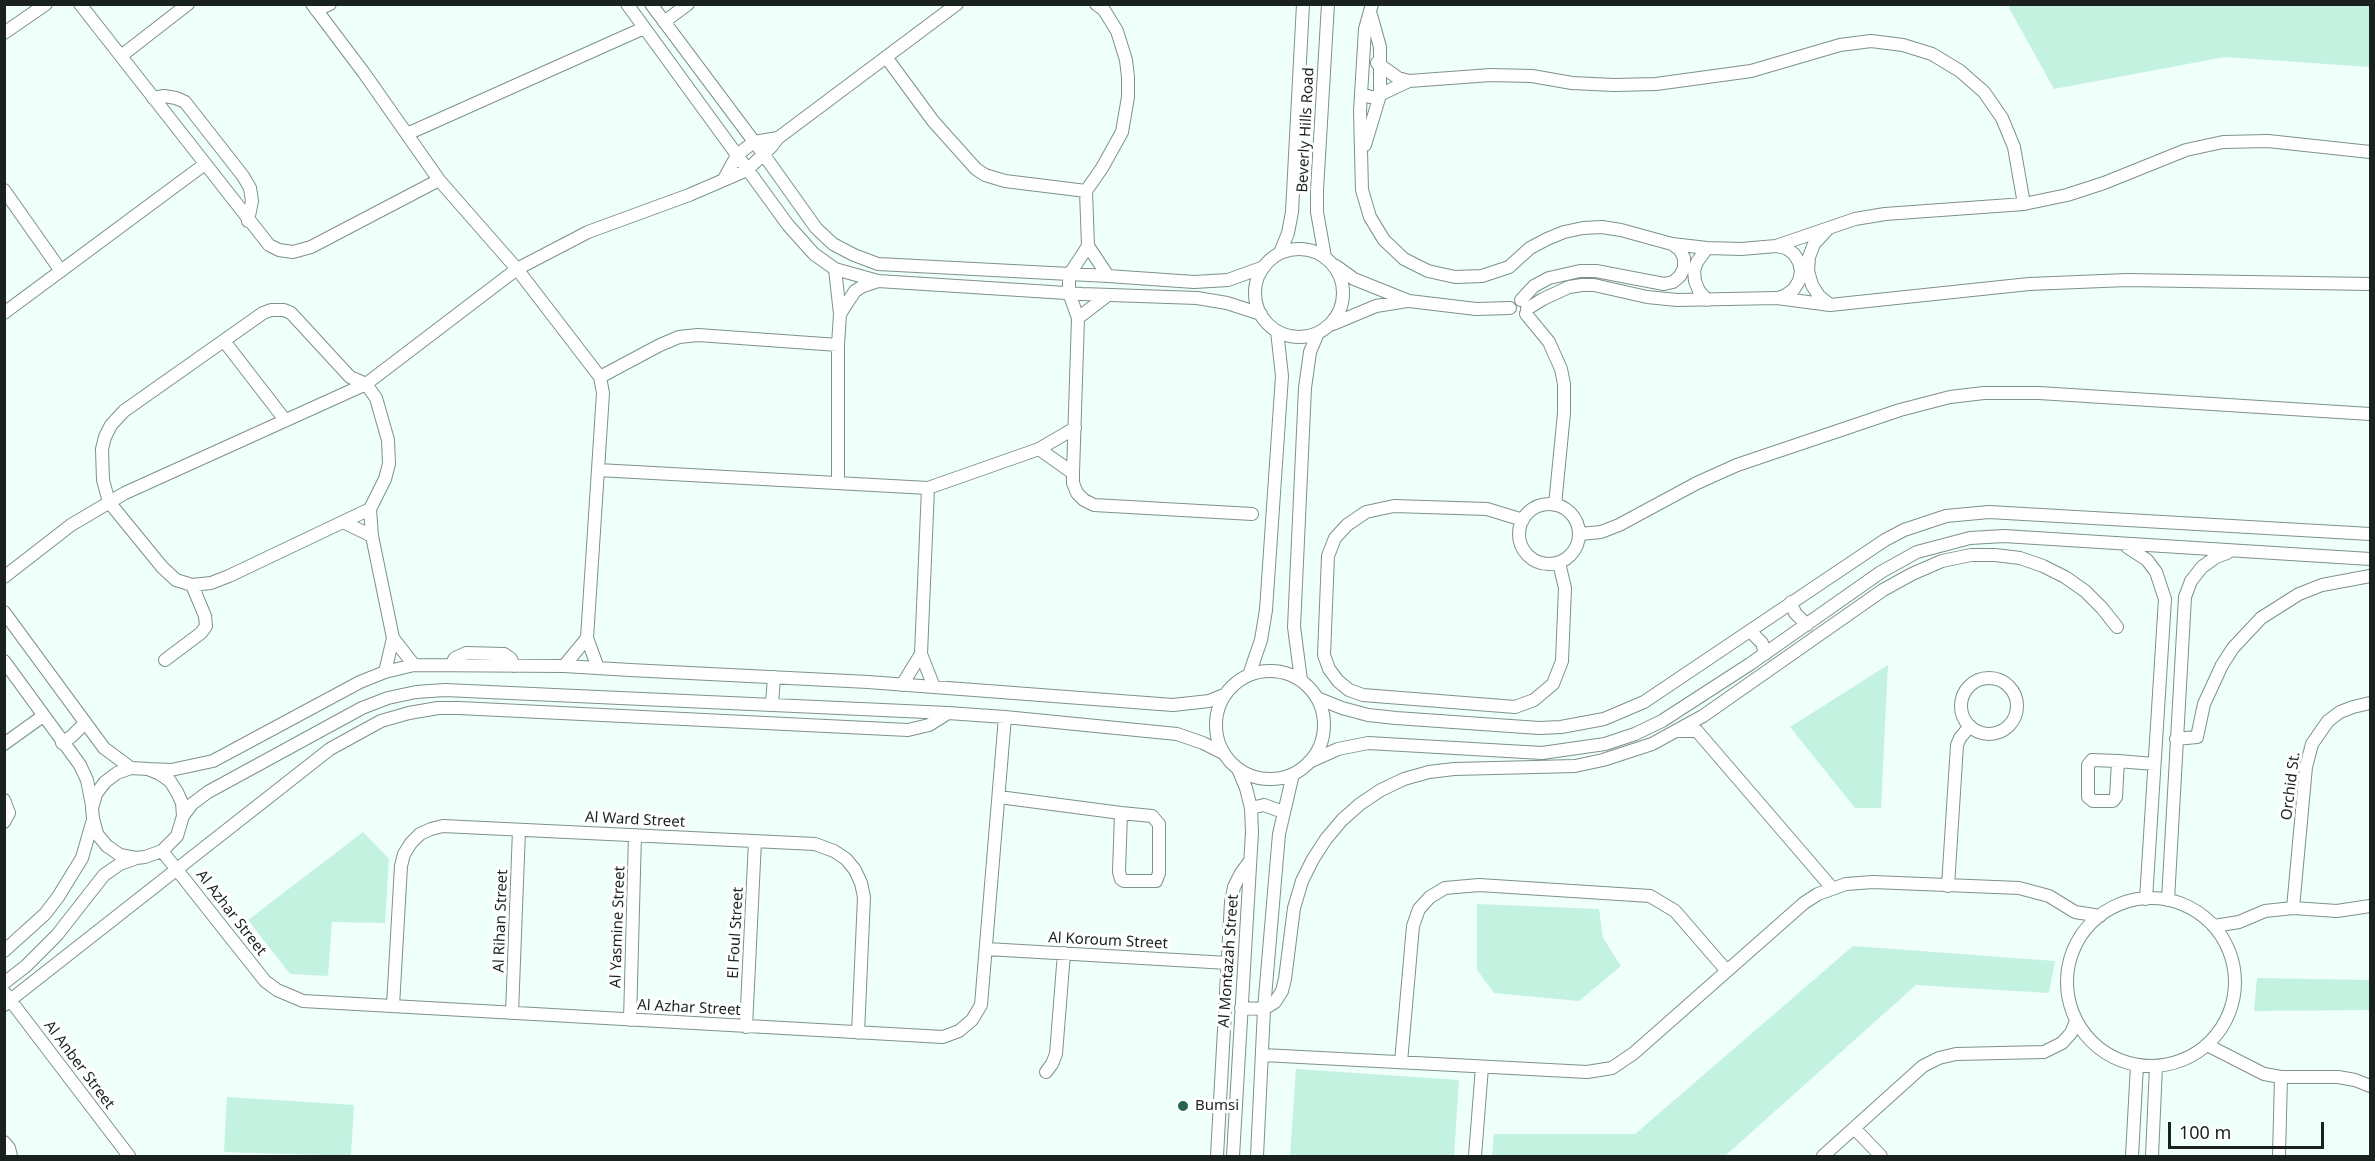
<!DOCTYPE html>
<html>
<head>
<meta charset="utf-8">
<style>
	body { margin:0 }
	#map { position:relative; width:2375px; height:1161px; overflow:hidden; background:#effff9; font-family:"Noto Sans",sans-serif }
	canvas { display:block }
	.frame { position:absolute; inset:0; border:6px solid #1a221f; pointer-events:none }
	.scale { position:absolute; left:2168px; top:1122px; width:156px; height:27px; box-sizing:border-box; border:3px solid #1a221f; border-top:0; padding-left:8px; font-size:18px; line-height:21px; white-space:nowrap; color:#1a221f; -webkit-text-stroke:4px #fff; paint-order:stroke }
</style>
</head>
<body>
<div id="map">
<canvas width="2375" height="1161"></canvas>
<div class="frame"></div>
<div class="scale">100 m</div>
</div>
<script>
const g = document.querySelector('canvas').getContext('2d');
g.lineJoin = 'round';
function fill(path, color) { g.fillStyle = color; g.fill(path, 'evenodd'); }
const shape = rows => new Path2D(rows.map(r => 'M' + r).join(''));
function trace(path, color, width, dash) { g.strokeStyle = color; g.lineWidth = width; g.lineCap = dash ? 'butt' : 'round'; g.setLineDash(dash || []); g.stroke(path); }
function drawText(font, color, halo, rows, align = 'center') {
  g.font = font + ' "Noto Sans",sans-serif'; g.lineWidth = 6; g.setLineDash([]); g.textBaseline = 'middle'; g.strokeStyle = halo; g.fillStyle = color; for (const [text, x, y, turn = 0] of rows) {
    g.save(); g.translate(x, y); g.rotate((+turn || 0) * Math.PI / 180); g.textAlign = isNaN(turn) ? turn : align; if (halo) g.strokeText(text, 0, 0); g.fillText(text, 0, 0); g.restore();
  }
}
const green = shape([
	[2009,5,2370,5,2370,67,2225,57,2054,89,2009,8],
	[1888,665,1881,808,1855,808,1790,727],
	[363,832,389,859,385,923,332,922,328,976,290,974,248,920],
	[1477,904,1599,909,1603,938,1621,966,1579,1001,1494,993,1477,970],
	[1853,946,2055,961,2049,993,1916,985,1725,1156,1492,1156,1494,1134,1635,1134],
	[2257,978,2370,980,2370,1010,2254,1011],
	[1296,1069,1459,1080,1454,1156,1290,1156],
	[227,1097,354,1105,351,1156,224,1152]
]);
const minor = shape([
	[80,4,269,245,279,250,293,252,311,247,439,180],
	[312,4,364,73,439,180,517,269,600,377,603,393,587,638,598,668],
	[627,4,788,225,814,254,835,269,878,281,1082,294,1197,298,1227,303,1261,314],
	[651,4,764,155,816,228,833,244,854,255,878,264,1108,276,1194,282,1228,280,1264,267],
	[1096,4,1104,10,1117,31,1126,60,1128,77,1128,97,1122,132,1102,168,1086,191,1088,246,1108,276],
	[1372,4,1365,29,1360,111,1362,190,1370,217,1384,240,1404,259,1428,271,1455,277,1482,276,1509,267,1530,248,1547,239,1564,232,1583,228,1602,227,1621,230,1672,244,1707,248,1741,249,1776,246,1855,219,1885,214,2024,204,2067,195,2104,183,2186,150,2223,142,2268,141,2370,152],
	[316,10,330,4],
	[664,22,688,4],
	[4,33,46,4],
	[121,56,188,4],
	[886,57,933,121,976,169,985,175,1005,181,1086,191],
	[1377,63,1398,78,1409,81],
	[1361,93,1370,97,1375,97,1409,81,1491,75,1532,76,1572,83,1614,85,1656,84,1751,71,1840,45,1871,41,1903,45,1932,54,1960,71,1984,92,2002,118,2014,147,2024,204],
	[153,98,164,96,176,98,185,102,243,176,250,188,252,201,248,221],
	[407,134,644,28],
	[1365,145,1380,95,1380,47,1371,15],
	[724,179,737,155,754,142,778,138],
	[4,190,61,271],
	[1827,230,1814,244,1809,257,1808,271,1812,285,1819,296,1830,305],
	[1088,246,1069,275,1069,293,1078,318,1073,473,1073,483,1077,493,1084,500,1094,505,1252,514],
	[1776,246,1786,248,1794,254,1799,262,1801,271,1799,281,1794,289,1786,295,1778,298],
	[1707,248,1697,262,1694,270,1695,281,1699,291,1707,300],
	'1255 293a44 44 0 1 1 88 0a44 44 0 1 1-88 0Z',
	[1280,253,1288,233,1292,212,1303,4],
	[1325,257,1317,212,1317,190,1328,4],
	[1336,266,1354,279,1409,301,1476,309,1510,308],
	[835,269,840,314,838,345,838,483],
	[1521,300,1534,286,1549,278,1580,271,1596,271,1664,284,1673,282,1680,276,1684,268,1684,258,1680,250,1672,244],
	[1527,309,1543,299,1569,287,1582,285,1594,285,1647,297,1677,300,1777,298,1830,305,2029,284,2127,280,2370,284],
	[4,313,205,164],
	[840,314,855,291,863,286,878,281],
	[1526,314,1549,342,1561,369,1564,384,1564,413,1555,505],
	[1078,318,1108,295],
	[1333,324,1376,306,1407,301],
	[224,341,285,420],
	[600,377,660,345,679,337,698,335,838,345],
	[1039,449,1073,473],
	[598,470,928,488,1039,449,1075,428],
	[928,488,921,654,934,687],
	'1519 534a30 30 0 1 1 60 0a30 30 0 1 1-60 0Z',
	[370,509,229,576,211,583,192,585,176,580,162,567,109,502,103,480,102,449,105,437,111,425,124,411,263,313,271,310,284,310,291,313,350,377,366,384,517,269,588,232,689,195,747,170,771,147,778,138,957,4],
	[1523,520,1487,509,1394,506,1366,512,1347,525,1335,538,1328,556,1324,655,1329,669,1338,681,1349,690,1363,695,1515,707,1534,700,1553,684,1562,661,1565,588,1559,563],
	[343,522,372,536],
	[1580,534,1601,532,1619,525,1697,483,1737,465,1900,410,1950,397,1984,393,2039,393,2370,414],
	[2127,547,2147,560,2156,572,2165,599,2146,899],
	[4,577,71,525,125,493,366,384,376,398,388,440,389,464,385,479,370,509,372,536,393,638,385,672],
	[1791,602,1795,613,1807,625],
	[4,612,104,748,131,768,148,769,160,774,170,781,177,792,182,803,183,816,177,836,162,851,145,857,136,858,120,855,107,846,97,834,93,818,92,808,96,794,105,782,117,773,131,768],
	[1750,631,1762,643,1765,654],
	[393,638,414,665],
	[165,660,201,633,206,626,205,616,192,585],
	[4,661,80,765,87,780,92,805],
	[451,665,455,658,466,653,504,654,511,659,514,666],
	[564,666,587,638],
	'1216 725a54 54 0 1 1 108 0a54 54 0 1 1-108 0Z',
	[1249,675,1261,640,1266,610,1282,376,1277,331],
	'1961 706a28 28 0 1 1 56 0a28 28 0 1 1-56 0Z',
	[1301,680,1294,627,1305,388,1310,352,1318,333],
	[902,685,921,654],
	[1317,698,1342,708,1368,715,1396,718,1539,728,1561,727,1604,719,1644,702,1885,540,1904,530,1946,516,1989,512,2370,534],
	[772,704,774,677],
	[1680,731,1697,731,1832,888],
	[2176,739,2197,737,2204,704,2222,665,2233,648,2261,618,2299,594,2322,585,2370,576],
	[62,743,72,736,85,723],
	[4,744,43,716],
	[2092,760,2118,761,2116,797,2113,801,2093,801,2088,797,2088,765,2092,760],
	[2118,761,2154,764],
	[1309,762,1338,749,1368,743,1542,753,1605,744,1635,734,1662,721,1750,664,1881,572,1917,552,1970,538,2004,536,2370,559],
	[148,769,171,770,213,761,360,682,385,672,414,665,564,666,630,670,868,682,1173,705,1209,701,1224,695],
	[999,797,1121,813,1119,872,1121,879,1124,881,1156,881,1159,873,1159,824,1152,816,1121,813],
	[4,800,9,813,4,822],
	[1251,808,1264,805,1283,812],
	[183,816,192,804,208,792,362,708,388,698,416,692,445,690,948,713,1005,717,1177,734,1203,743,1223,753],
	[162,851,265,981,277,990,303,1001,943,1037,959,1031,972,1020,981,1005,1005,717],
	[1948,886,1957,745,1960,738,1970,726],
	'2067 982a84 84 0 1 1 168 0a84 84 0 1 1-168 0Z',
	[2168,900,2185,597,2191,581,2202,567,2216,557,2227,553],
	[2293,908,2306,767,2312,744,2328,721,2340,712,2353,707,2370,703],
	[2214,926,2239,922,2265,911,2293,908,2337,911,2370,906],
	[987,949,1228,963],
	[4,951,45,914,58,897,82,858,92,823],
	[4,983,26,966,57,935,104,875,120,864,134,859],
	[4,992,129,1156],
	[4,1005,330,749,381,721,409,713,438,708,459,708,908,730,929,725,948,713],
	[393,1006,401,866,404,854,411,843,420,834,431,829,443,826,815,844,834,851,846,859,855,870,861,883,864,897,858,1033],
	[1241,1008,1264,1009,1275,1002,1282,991,1285,979,1294,908,1302,881,1313,859,1326,839,1342,820,1360,804,1381,790,1404,779,1429,772,1454,769,1575,766,1603,760,1652,744,1703,716,1883,590,1912,574,1942,561,1971,555,1995,555,2020,558,2043,566,2065,577,2085,591,2102,608,2117,627],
	[512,1013,519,830],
	[630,1020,635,835],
	[746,1027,755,841],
	[2207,1045,2264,1074,2281,1077,2338,1077,2355,1080,2370,1086],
	[1263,1055,1587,1072,1612,1068,1634,1053,1804,903,1818,894,1846,884,1873,882,2019,888,2049,896,2075,912,2100,916],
	[1401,1062,1413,926,1419,909,1430,897,1445,888,1479,885,1650,896,1675,911,1726,970],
	[1046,1072,1052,1064,1056,1054,1064,953],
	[1854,1128,1881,1156],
	[4,1142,9,1148,11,1156],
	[1217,1156,1231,902,1234,887,1241,873,1250,861],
	[1233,1156,1252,832,1251,808,1246,788,1238,769],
	[1257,1156,1264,1009,1279,834,1293,774],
	[1475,1156,1482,1067],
	[1823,1156,1923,1066,1939,1058,1956,1054,2044,1052,2062,1043,2071,1033,2076,1021],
	[2132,1156,2137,1065],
	[2152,1156,2156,1066],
	[2279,1156,2281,1077]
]);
const markers = [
	[1183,1106,6,"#256552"]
];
const streetNames = [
	["Beverly Hills Road",1306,130,-87],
	["Orchid St.",2291,786,-83],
	["Al Ward Street",635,820,3],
	["Al Azhar Street",231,913,52],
	["Al Rihan Street",501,921,-88],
	["Al Yasmine Street",618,927,-88],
	["El Foul Street",736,933,-87],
	["Al Koroum Street",1108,941,3],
	["Al Montazah Street",1229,961,-86],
	["Al Azhar Street",689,1008,3],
	["Al Anber Street",79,1065,53]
];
const poiNames = [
	["Bumsi",1195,1106]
];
fill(green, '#c4f2e1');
trace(minor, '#7f918a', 14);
trace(minor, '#fff', 12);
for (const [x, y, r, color] of markers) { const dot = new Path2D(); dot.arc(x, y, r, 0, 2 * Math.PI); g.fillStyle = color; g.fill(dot); trace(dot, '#fff', 2); }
drawText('15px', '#1a221f', '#fff', streetNames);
drawText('15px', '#1a221f', '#fff', poiNames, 'left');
</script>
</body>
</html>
